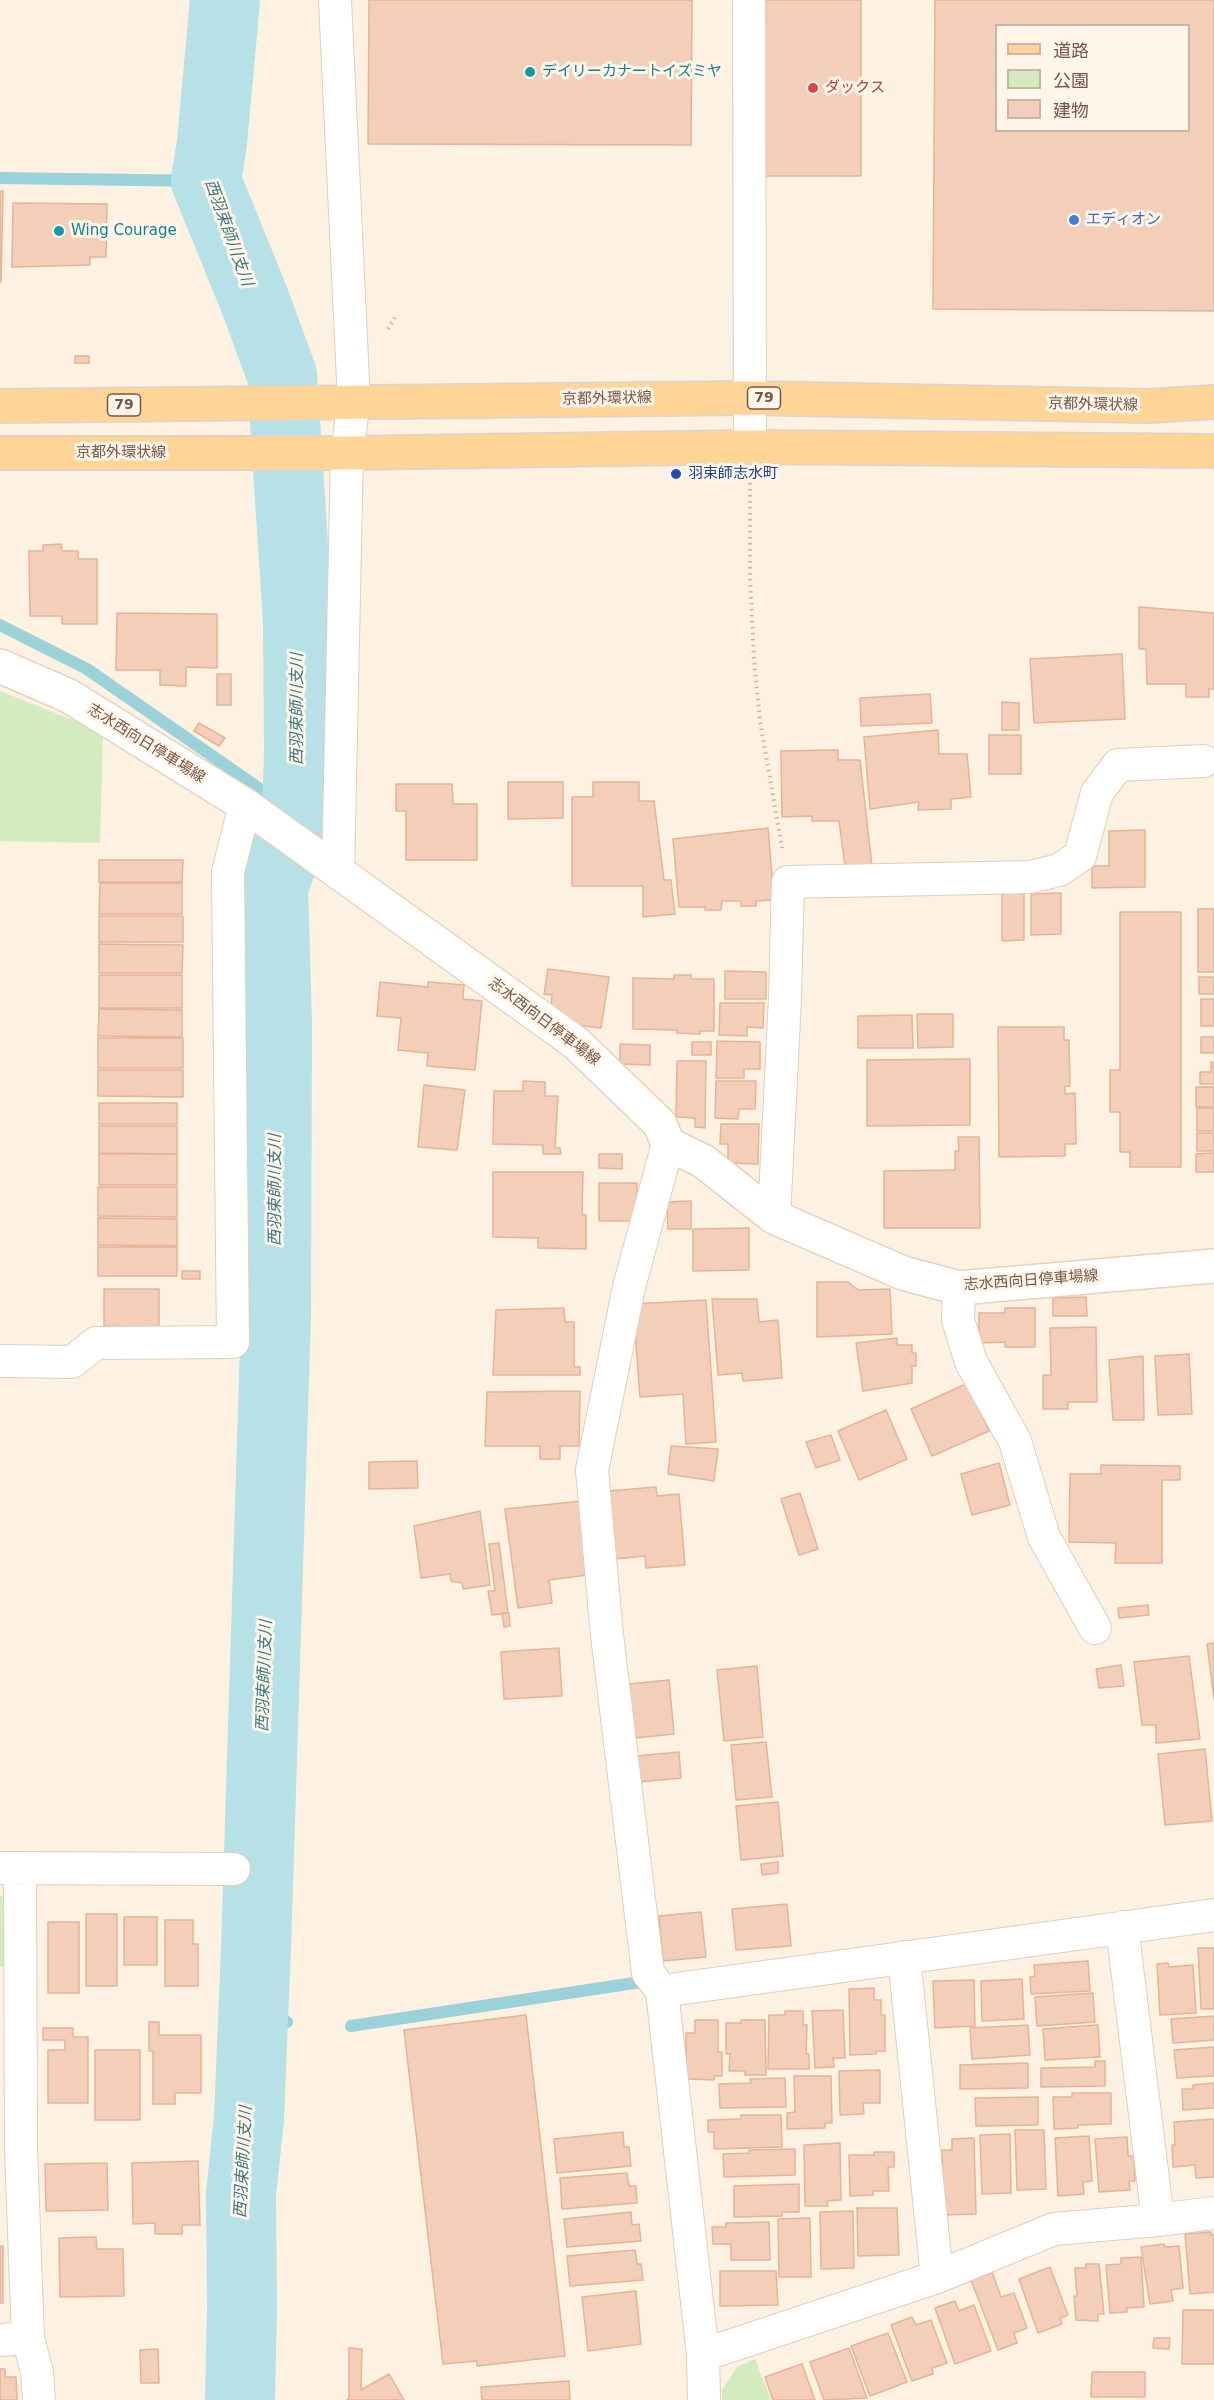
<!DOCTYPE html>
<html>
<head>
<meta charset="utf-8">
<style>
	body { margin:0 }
	#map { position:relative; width:1214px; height:2400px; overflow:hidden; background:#fdf1e1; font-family:"DejaVu Sans","Noto Sans JP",sans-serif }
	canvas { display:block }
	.legend { position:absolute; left:995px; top:24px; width:195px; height:108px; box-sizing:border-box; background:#fff5e8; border:2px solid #c8b5a8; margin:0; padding:8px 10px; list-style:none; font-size:18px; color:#755647 }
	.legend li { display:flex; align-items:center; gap:12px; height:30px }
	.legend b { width:30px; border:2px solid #c8b5a8 }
</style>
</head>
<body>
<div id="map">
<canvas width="1214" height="2400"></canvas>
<ul class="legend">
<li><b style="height:8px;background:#fed597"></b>道路</li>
<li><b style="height:16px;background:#d2ebbf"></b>公園</li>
<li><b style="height:16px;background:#f3ceb8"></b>建物</li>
</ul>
</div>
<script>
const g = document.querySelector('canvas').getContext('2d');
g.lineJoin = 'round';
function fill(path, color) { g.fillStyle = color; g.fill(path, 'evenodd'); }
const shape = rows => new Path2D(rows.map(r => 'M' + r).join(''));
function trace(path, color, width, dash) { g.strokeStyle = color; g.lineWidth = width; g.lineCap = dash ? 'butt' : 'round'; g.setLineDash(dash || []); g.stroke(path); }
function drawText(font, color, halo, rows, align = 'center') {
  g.font = font + ' "DejaVu Sans","Noto Sans JP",sans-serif'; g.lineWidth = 6; g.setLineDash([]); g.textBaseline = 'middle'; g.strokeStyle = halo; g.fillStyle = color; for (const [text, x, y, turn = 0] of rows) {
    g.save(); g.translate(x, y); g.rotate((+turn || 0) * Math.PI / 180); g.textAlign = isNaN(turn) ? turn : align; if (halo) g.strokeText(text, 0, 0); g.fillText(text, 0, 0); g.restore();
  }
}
const green = shape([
	[0,691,103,732,100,843,0,841],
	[0,1895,9,1903,8,1967,0,1967],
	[755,2359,771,2400,722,2400,722,2390,737,2367]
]);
const stream = shape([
	[0,178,206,181],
	[0,625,87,669,257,787,297,823],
	[253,2020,287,2022],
	[351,2026,641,1982]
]);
const river = shape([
	[225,0,212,142,206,181,254,299,282,375,298,622,299,749,297,823,273,887,277,1024,276,1314,256,1949,249,2118,241,2194,242,2306,240,2400]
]);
const building = shape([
	[369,0,692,0,691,145,368,144,369,0],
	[765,0,861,0,861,176,764,176,765,0],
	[935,0,1214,0,1214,311,933,309,935,0],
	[996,26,1188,26,1188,130,996,130,996,26],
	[0,191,3,191,1,282,0,282,0,191],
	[13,203,107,204,106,257,90,257,90,265,12,267,13,203],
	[75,356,89,356,89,363,75,363,75,356],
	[61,544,62,551,78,551,78,559,97,559,97,624,62,624,62,616,30,616,29,551,43,551,43,545,61,544],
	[1139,607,1214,613,1214,689,1209,689,1209,697,1186,697,1186,684,1147,684,1146,649,1139,649,1139,607],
	[117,613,217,614,217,668,186,667,186,686,160,685,160,670,116,670,117,613],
	[1122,654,1125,719,1034,723,1030,659,1122,654],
	[217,674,231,674,231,705,217,705,217,674],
	[930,694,932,723,861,726,860,698,930,694],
	[1002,702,1019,703,1019,730,1002,730,1002,702],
	[199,723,225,738,219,746,194,731,199,723],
	[938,730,939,754,967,754,971,797,951,799,951,809,918,810,919,802,870,809,864,737,938,730],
	[989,735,1021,735,1021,774,989,774,989,735],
	[838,750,838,760,860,760,872,866,845,866,839,821,812,821,812,816,782,817,781,751,838,750],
	[508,782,563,782,563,818,508,819,508,782],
	[593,782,639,782,639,801,654,801,664,880,671,880,675,914,643,917,643,886,572,886,572,797,593,797,593,782],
	[396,784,452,784,453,804,477,804,477,860,406,860,406,811,396,811,396,784],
	[768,828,774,900,756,901,756,906,741,906,741,901,722,901,721,910,705,910,705,907,679,907,673,839,768,828],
	[1145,830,1145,887,1092,888,1092,866,1109,866,1109,831,1145,830],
	[99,860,183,860,182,882,99,882,99,860],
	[100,883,182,883,182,914,99,914,100,883],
	[1002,891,1024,891,1024,940,1002,941,1002,891],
	[1061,893,1061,934,1031,935,1031,894,1061,893],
	[1198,909,1214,909,1214,972,1198,972,1198,909],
	[1120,912,1181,912,1181,1167,1130,1167,1130,1152,1120,1152,1120,1112,1110,1112,1110,1070,1120,1070,1120,912],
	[99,916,183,916,183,942,99,942,99,916],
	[99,944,183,945,182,973,99,973,99,944],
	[548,969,609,977,601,1028,576,1025,551,1010,552,995,544,994,548,969],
	[725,971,766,972,766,999,725,999,725,971],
	[99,975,182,975,182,1008,99,1008,99,975],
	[674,975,691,975,691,979,714,979,714,1031,700,1031,700,1034,677,1033,677,1030,633,1029,633,978,674,979,674,975],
	[1199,977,1214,977,1214,994,1199,994,1199,977],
	[380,982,428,987,428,982,464,985,463,999,482,1001,475,1070,427,1066,428,1053,398,1050,401,1018,377,1016,380,982],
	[1201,999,1214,999,1214,1026,1201,1026,1201,999],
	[720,1003,764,1003,763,1028,747,1027,747,1036,719,1035,720,1003],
	[99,1009,182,1010,182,1037,98,1036,99,1009],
	[917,1014,953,1014,953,1047,918,1048,917,1014],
	[912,1015,913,1048,858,1048,858,1016,912,1015],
	[998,1027,1064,1027,1064,1040,1069,1040,1070,1086,1065,1086,1065,1094,1075,1093,1076,1144,1065,1144,1065,1156,999,1157,998,1027],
	[1201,1037,1214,1037,1214,1053,1201,1053,1201,1037],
	[98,1038,183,1038,183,1068,98,1068,98,1038],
	[717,1041,760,1042,760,1069,744,1069,744,1078,716,1078,717,1041],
	[692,1042,711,1042,711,1055,692,1055,692,1042],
	[620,1044,650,1045,650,1065,620,1064,620,1044],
	[970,1059,970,1125,867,1126,867,1060,970,1059],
	[677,1061,706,1061,705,1128,695,1127,695,1118,676,1117,677,1061],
	[1211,1062,1214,1062,1214,1084,1200,1084,1200,1072,1211,1072,1211,1062],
	[98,1070,183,1070,183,1097,98,1096,98,1070],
	[523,1081,545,1082,545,1096,558,1096,555,1148,560,1148,561,1154,543,1154,543,1145,493,1144,494,1091,523,1091,523,1081],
	[716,1081,756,1081,755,1109,739,1109,738,1119,715,1118,716,1081],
	[424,1085,465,1090,457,1150,418,1147,424,1085],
	[1196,1087,1214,1087,1214,1107,1196,1107,1196,1087],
	[99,1103,177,1103,177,1124,99,1124,99,1103],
	[1197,1108,1214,1108,1214,1131,1197,1131,1197,1108],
	[721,1124,759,1124,758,1164,728,1163,728,1144,720,1144,721,1124],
	[99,1126,177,1126,177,1154,99,1153,99,1126],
	[1197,1133,1214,1133,1214,1151,1197,1151,1197,1133],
	[958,1137,979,1137,980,1228,884,1228,884,1171,955,1170,955,1151,959,1151,958,1137],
	[1214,1153,1214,1172,1196,1172,1196,1154,1214,1153],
	[99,1154,177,1154,177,1185,99,1185,99,1154],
	[599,1154,622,1154,622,1169,599,1168,599,1154],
	[493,1172,583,1172,582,1215,586,1215,586,1249,538,1248,538,1238,493,1237,493,1172],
	[599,1183,637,1183,637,1221,599,1221,599,1183],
	[98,1187,177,1187,177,1217,98,1216,98,1187],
	[691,1201,691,1229,668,1229,667,1202,691,1201],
	[98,1218,177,1219,177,1246,98,1245,98,1218],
	[749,1228,749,1270,693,1271,693,1229,749,1228],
	[98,1247,177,1247,177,1276,98,1276,98,1247],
	[182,1271,200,1271,200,1279,182,1279,182,1271],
	[817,1282,848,1282,858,1290,890,1289,892,1334,817,1337,817,1282],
	[104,1289,159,1289,159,1327,104,1326,104,1289],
	[1086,1297,1087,1316,1053,1316,1053,1298,1086,1297],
	[712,1299,757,1299,759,1322,778,1320,782,1378,743,1381,742,1373,718,1375,712,1299],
	[706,1300,716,1442,686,1444,683,1394,640,1397,633,1304,706,1300],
	[564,1308,565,1322,574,1322,574,1367,580,1367,580,1375,493,1375,496,1310,564,1308],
	[1005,1308,1035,1308,1035,1347,1005,1347,1005,1342,979,1343,979,1313,1005,1313,1005,1308],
	[1096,1327,1097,1402,1068,1402,1068,1409,1043,1409,1043,1375,1051,1375,1050,1328,1096,1327],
	[897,1338,897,1345,912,1345,912,1353,916,1353,916,1366,912,1366,912,1383,863,1391,856,1343,897,1338],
	[1189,1354,1192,1414,1158,1415,1155,1356,1189,1354],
	[1143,1356,1144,1420,1113,1420,1109,1360,1143,1356],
	[968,1383,989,1431,932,1456,911,1409,968,1383],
	[580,1391,579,1446,560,1446,560,1459,540,1459,540,1446,485,1446,487,1392,580,1391],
	[886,1410,907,1459,859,1480,838,1431,886,1410],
	[831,1435,840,1460,816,1468,806,1442,831,1435],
	[671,1446,718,1449,714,1481,668,1474,671,1446],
	[417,1461,418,1488,369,1489,369,1462,417,1461],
	[999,1463,1010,1505,972,1515,961,1474,999,1463],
	[1101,1465,1180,1466,1180,1480,1162,1480,1162,1563,1115,1563,1116,1543,1069,1542,1070,1474,1101,1474,1101,1465],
	[656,1487,657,1496,679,1494,685,1565,646,1568,645,1556,615,1559,609,1491,656,1487],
	[800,1493,818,1549,799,1555,781,1499,800,1493],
	[582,1501,587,1575,549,1580,552,1603,518,1608,505,1509,582,1501],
	[480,1511,490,1585,463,1589,462,1583,451,1581,450,1574,421,1578,414,1526,480,1511],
	[499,1543,508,1613,492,1615,488,1591,495,1591,489,1544,499,1543],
	[1148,1605,1149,1615,1119,1618,1118,1608,1148,1605],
	[502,1613,509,1613,510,1626,504,1627,502,1613],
	[1214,1643,1214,1699,1207,1644,1214,1643],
	[559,1648,562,1696,504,1699,501,1652,559,1648],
	[1189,1656,1200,1739,1156,1743,1156,1725,1142,1725,1134,1662,1189,1656],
	[1121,1665,1124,1686,1099,1688,1096,1669,1121,1665],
	[757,1666,763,1737,724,1741,717,1670,757,1666],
	[669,1680,674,1734,634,1738,629,1684,669,1680],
	[766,1742,772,1797,736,1800,731,1745,766,1742],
	[1205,1749,1212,1821,1165,1825,1158,1754,1205,1749],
	[679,1752,681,1778,639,1782,636,1756,679,1752],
	[778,1802,783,1856,741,1860,736,1806,778,1802],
	[778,1862,778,1873,762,1875,761,1864,778,1862],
	[787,1904,791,1946,736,1950,732,1909,787,1904],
	[701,1912,706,1957,663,1961,659,1916,701,1912],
	[86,1914,117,1914,117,1986,86,1986,86,1914],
	[124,1917,157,1917,157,1965,124,1965,124,1917],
	[165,1920,193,1920,193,1944,198,1944,198,1986,165,1986,165,1920],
	[48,1922,79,1922,79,1993,48,1993,48,1922],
	[1198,1948,1214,1948,1214,2009,1201,2009,1198,1948],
	[1088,1961,1090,1991,1031,1994,1030,1977,1035,1976,1034,1965,1088,1961],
	[1168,1963,1169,1967,1193,1965,1196,2013,1160,2015,1157,1964,1168,1963],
	[1022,1979,1024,2019,982,2021,981,1981,1022,1979],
	[974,1980,975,2026,935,2028,933,1981,974,1980],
	[874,1988,874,2000,881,2000,881,2015,885,2015,885,2051,876,2051,876,2054,850,2055,849,1989,874,1988],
	[1093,1993,1095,2022,1037,2026,1035,1997,1093,1993],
	[843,2010,845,2058,833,2058,834,2067,815,2068,812,2011,843,2010],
	[785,2011,803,2011,803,2025,807,2025,806,2054,809,2054,809,2069,768,2069,769,2015,785,2015,785,2011],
	[526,2015,565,2356,477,2366,477,2361,443,2364,404,2030,526,2015],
	[1214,2016,1214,2040,1173,2043,1171,2019,1214,2016],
	[695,2020,718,2020,718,2052,722,2052,722,2076,714,2076,714,2080,686,2079,686,2033,695,2033,695,2020],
	[741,2020,765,2020,766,2075,745,2075,745,2071,729,2071,730,2054,726,2054,726,2023,741,2023,741,2020],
	[149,2022,159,2022,159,2035,201,2035,201,2093,175,2093,175,2104,153,2104,153,2051,149,2051,149,2022],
	[1028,2025,1030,2055,972,2059,970,2028,1028,2025],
	[1098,2025,1100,2057,1045,2060,1043,2029,1098,2025],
	[43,2028,73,2028,73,2037,88,2037,88,2103,48,2103,48,2050,65,2050,65,2040,43,2040,43,2028],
	[1214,2047,1214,2076,1177,2078,1174,2050,1214,2047],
	[95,2050,140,2050,140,2120,95,2120,95,2050],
	[1095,2061,1105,2061,1105,2086,1041,2087,1041,2068,1095,2067,1095,2061],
	[1028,2063,1028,2088,960,2089,960,2065,1028,2063],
	[880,2070,880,2103,863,2103,864,2114,840,2115,839,2071,880,2070],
	[794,2076,831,2076,832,2123,825,2123,825,2128,787,2129,787,2113,795,2112,794,2076],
	[785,2078,786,2107,720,2108,719,2084,751,2083,750,2079,785,2078],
	[1214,2083,1214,2108,1183,2110,1182,2089,1193,2089,1193,2085,1214,2083],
	[1072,2093,1111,2093,1111,2124,1078,2125,1078,2128,1054,2129,1053,2097,1072,2097,1072,2093],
	[1038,2097,1038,2125,976,2126,975,2098,1038,2097],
	[741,2115,781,2115,782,2147,714,2149,714,2132,708,2132,708,2120,741,2119,741,2115],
	[1214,2119,1214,2177,1196,2178,1195,2165,1173,2167,1172,2145,1175,2145,1174,2122,1214,2119],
	[1015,2130,1044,2130,1046,2189,1017,2190,1015,2130],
	[623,2132,624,2147,629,2147,631,2166,557,2173,554,2139,623,2132],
	[1010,2134,1011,2193,982,2194,980,2135,1010,2134],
	[1089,2136,1092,2181,1083,2182,1084,2194,1058,2196,1055,2138,1089,2136],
	[1127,2137,1128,2156,1134,2156,1135,2181,1129,2181,1130,2190,1099,2192,1095,2139,1127,2137],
	[974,2138,976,2214,944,2215,942,2150,952,2150,952,2139,974,2138],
	[840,2143,841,2200,827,2201,828,2206,805,2206,804,2145,840,2143],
	[795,2149,795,2175,724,2177,723,2154,749,2153,749,2150,795,2149],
	[874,2152,894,2152,894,2167,888,2167,889,2191,873,2191,873,2195,850,2196,849,2155,874,2155,874,2152],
	[198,2161,200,2225,182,2225,182,2234,155,2234,155,2223,133,2224,132,2163,198,2161],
	[107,2163,108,2210,46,2211,45,2164,107,2163],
	[627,2173,629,2186,636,2186,637,2203,562,2209,560,2178,627,2173],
	[799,2184,799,2212,782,2212,782,2216,734,2217,734,2186,799,2184],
	[857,2208,897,2208,899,2255,858,2256,857,2208],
	[853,2211,854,2268,821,2269,820,2212,853,2211],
	[631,2212,632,2225,639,2224,641,2241,567,2247,564,2219,631,2212],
	[810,2218,811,2277,779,2277,778,2219,810,2218],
	[769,2222,770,2260,731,2260,731,2244,713,2244,712,2227,726,2227,726,2223,731,2223,769,2222],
	[1211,2232,1211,2235,1214,2235,1214,2292,1190,2294,1185,2234,1211,2232],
	[96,2237,97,2249,123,2249,124,2296,60,2297,59,2238,96,2237],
	[1164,2244,1165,2247,1179,2246,1183,2288,1171,2290,1173,2301,1150,2304,1141,2247,1164,2244],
	[0,2246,3,2246,3,2303,0,2303,0,2246],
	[635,2250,637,2264,641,2264,643,2280,570,2286,567,2256,635,2250],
	[1141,2257,1144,2307,1127,2308,1127,2312,1110,2313,1106,2265,1121,2264,1121,2258,1141,2257],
	[1086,2264,1099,2264,1104,2314,1098,2314,1098,2321,1076,2320,1074,2296,1077,2296,1075,2268,1086,2268,1086,2264],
	[1050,2267,1068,2315,1060,2318,1062,2324,1038,2333,1019,2279,1050,2267],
	[720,2271,776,2271,778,2305,720,2306,720,2271],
	[992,2272,1001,2297,1014,2293,1027,2328,1014,2333,1017,2343,998,2350,971,2280,992,2272],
	[636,2291,641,2344,588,2351,582,2297,636,2291],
	[955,2301,959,2311,974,2305,991,2351,955,2364,935,2308,955,2301],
	[1183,2310,1214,2310,1214,2364,1182,2364,1183,2310],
	[912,2317,916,2325,931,2320,947,2363,932,2368,933,2374,912,2381,891,2325,912,2317],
	[888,2333,907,2382,870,2396,851,2346,888,2333],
	[1154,2338,1170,2338,1169,2349,1153,2348,1154,2338],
	[349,2348,362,2349,361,2390,389,2374,404,2400,347,2400,349,2398,349,2348],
	[849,2348,867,2398,824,2400,810,2362,849,2348],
	[158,2349,159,2383,141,2383,140,2350,158,2349],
	[802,2364,815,2400,773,2400,765,2377,802,2364],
	[0,2369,5,2369,5,2377,16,2377,17,2400,0,2400,0,2369],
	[1092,2372,1145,2372,1145,2397,1091,2397,1092,2372],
	[569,2381,570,2400,482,2400,481,2387,569,2381]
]);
const path = shape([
	[388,329,397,314],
	[750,483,750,577,754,660,760,721,782,848]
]);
const minor = shape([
	[335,0,354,402,347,453,338,873],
	[749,0,750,447],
	[668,1144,629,1287,592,1470,607,1635,648,1973,662,1991,703,2355,704,2400],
	[774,1217,785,998,788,882,1030,877,1059,870,1080,856,1097,793,1118,765,1203,761],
	[959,1288,958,1320,971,1362,1015,1441,1044,1537,1095,1628],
	[0,1361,72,1362,96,1343,233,1342,228,872,245,805],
	[0,1868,234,1869],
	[20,1868,21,2149,28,2338,37,2372,39,2400],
	[1122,1927,1158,2220],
	[904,1957,937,2277],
	[662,1991,1214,1915],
	[0,2340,28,2338],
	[703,2355,937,2277,1054,2229,1158,2220,1214,2213]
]);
const secondary = shape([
	[0,666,69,696,245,805,277,828,576,1043,660,1124,668,1144,703,1161,774,1217,903,1273,959,1288,1214,1266]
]);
const primary = shape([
	[0,406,749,398,1149,406,1214,402],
	[0,453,347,453,750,447,1214,451]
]);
const markers = [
	[530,72,6,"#0f9aa8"],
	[813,88,6,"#e0444e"],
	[1074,220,6,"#3f7fe0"],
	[59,231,6,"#0f9aa8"],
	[676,474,6,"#1a4fb4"]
];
const shields = [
	[764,398,33],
	[124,405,33]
];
const shieldNames = [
	["79",764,398],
	["79",124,405]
];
const cultureNames = [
	["デイリーカナートイズミヤ",542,72],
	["Wing Courage",71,231]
];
const healthNames = [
	["ダックス",825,88]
];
const shopNames = [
	["エディオン",1086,220]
];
const streetNames = [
	["京都外環状線",607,399,-1],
	["京都外環状線",1093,405,1],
	["京都外環状線",121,453],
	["志水西向日停車場線",146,744,32],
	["志水西向日停車場線",544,1022,37],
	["志水西向日停車場線",1031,1281,-4]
];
const transitNames = [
	["羽束師志水町",688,474]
];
const waterNames = [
	["西羽束師川支川",228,233,70],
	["西羽束師川支川",298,709,-90],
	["西羽束師川支川",276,1190,-90],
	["西羽束師川支川",265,1676,-88],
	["西羽束師川支川",244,2162,-87]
];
fill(green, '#d2ebbf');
trace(stream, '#9bd1d9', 12);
trace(river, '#b5e1e7', 70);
fill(building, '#f3ceb8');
trace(building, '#e6b397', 1.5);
trace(minor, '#e1cdbd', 34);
trace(secondary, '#e8d0bc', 36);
trace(primary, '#dbd3cf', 36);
trace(path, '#d8b19b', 4, [1.5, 4.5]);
trace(minor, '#fff', 32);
trace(secondary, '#fff', 33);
trace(primary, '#fed597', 33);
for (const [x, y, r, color] of markers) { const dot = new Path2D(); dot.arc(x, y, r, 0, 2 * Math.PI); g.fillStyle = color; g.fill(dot); trace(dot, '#fff5e8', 2); }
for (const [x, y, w] of shields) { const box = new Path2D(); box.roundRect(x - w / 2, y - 11, w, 22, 4.5); g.fillStyle = '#fff5e8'; g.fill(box); trace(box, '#755647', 1.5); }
drawText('bold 14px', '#755647', null, shieldNames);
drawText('15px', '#0d838f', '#fff5e8', cultureNames, 'left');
drawText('15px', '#be3a42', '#fff5e8', healthNames, 'left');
drawText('15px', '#366cbe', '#fff5e8', shopNames, 'left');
drawText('15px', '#755647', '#fff5e8', streetNames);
drawText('15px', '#164399', '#fff5e8', transitNames, 'left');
drawText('italic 16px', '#3d7982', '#fff5e8', waterNames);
</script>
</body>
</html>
